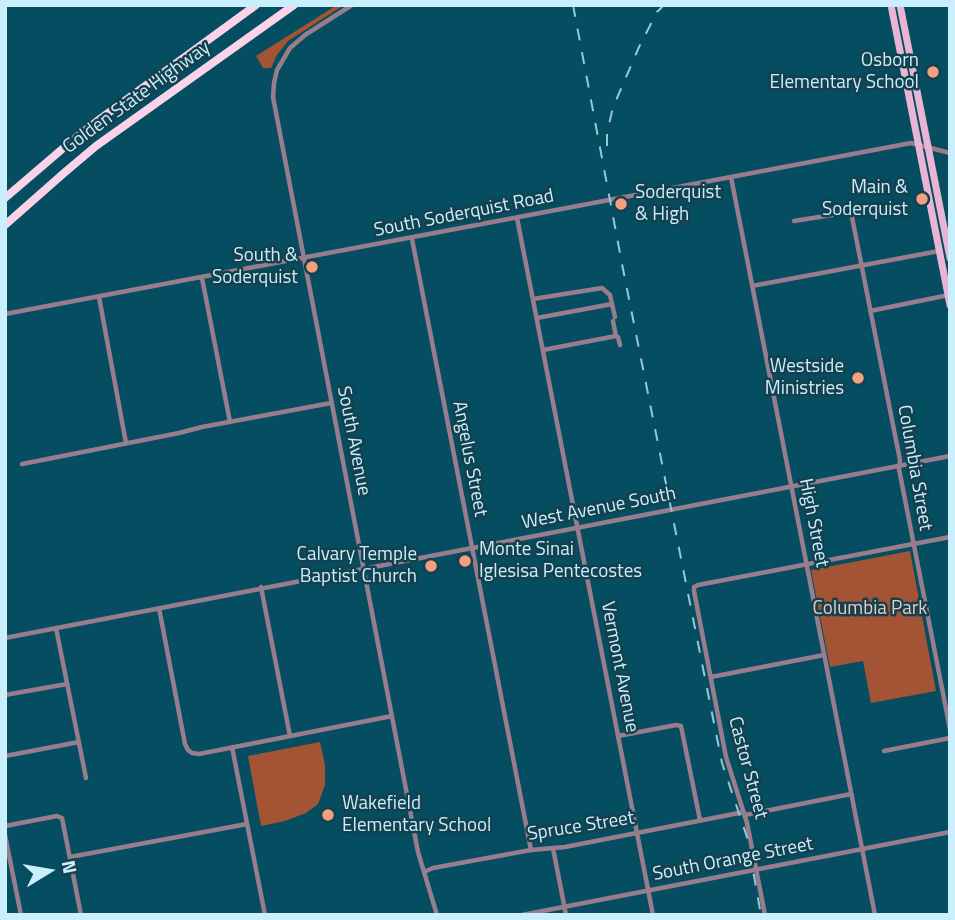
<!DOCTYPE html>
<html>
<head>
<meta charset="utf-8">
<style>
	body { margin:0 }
	#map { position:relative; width:955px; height:920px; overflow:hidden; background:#054d60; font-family:"Titillium Web",sans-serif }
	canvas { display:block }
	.frame { position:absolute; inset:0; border:7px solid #c9effd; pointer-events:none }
	.north { position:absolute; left:14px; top:836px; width:70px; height:70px; -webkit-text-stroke:5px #15404e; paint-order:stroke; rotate:79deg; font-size:19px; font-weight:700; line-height:28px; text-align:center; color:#c9effd }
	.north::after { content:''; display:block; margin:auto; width:24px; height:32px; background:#c9effd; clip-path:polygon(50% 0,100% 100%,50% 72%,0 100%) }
</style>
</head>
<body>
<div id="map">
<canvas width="955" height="920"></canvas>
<div class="frame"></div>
<div class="north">N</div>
</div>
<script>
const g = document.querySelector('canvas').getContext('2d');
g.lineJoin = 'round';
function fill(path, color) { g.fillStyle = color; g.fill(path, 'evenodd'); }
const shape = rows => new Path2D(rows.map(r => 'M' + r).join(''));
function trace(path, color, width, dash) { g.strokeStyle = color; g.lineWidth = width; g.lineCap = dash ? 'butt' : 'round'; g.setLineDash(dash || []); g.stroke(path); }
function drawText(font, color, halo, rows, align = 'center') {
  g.font = font + ' "Titillium Web",sans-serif'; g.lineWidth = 5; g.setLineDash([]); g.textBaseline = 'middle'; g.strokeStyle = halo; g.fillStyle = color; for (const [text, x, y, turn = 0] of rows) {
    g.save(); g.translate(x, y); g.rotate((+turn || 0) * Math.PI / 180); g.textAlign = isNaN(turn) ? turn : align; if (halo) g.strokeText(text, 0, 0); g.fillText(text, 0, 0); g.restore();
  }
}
const green = shape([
	[337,5,344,5,288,41,277,55,271,68,263,68,256,56],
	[910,551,936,691,871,703,863,661,830,667,811,570],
	[320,742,325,765,325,785,318,804,306,813,285,821,261,826,248,756]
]);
const minor = shape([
	[352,5,305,35,290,48,277,70,274,83,273,97,418,852,437,915],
	[731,177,875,915],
	[517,218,653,915],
	[794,221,851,212,895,435,900,460,899,469,950,729],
	[412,239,531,850],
	[202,278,230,422],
	[752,286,939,251],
	[99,297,126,443],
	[533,299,602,288,610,295,615,317],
	[870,311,949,295],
	[5,314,911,143,950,153],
	[537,318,612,304],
	[613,321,616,336],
	[543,350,616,336,618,337,620,345],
	[22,464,179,433,202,427,331,403],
	[261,587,290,736],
	[159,608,185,744,188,750,192,753,199,754,392,716],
	[56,628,86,778],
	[5,638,950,456],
	[711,677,824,655],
	[5,695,67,684],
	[618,736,676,725,681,726,700,820],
	[232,747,265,915],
	[884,751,950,738],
	[5,756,79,742],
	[745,815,851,794],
	[5,826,57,816,62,818,81,915],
	[5,835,21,915],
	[553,848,566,915],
	[70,857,247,824],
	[424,872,433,868,531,850,565,847,744,812],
	[522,915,950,832],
	[765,915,747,823,726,757,694,591,694,587,698,585,950,537]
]);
const primary = shape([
	[891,5,950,305],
	[900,5,950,258]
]);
const motorway = shape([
	[5,198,67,145,100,119,256,5],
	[5,225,64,173,96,146,294,5]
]);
const rail = shape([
	[573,5,623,269,722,763,747,837,761,915],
	[607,146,607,134,612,111,617,98,639,47,657,12,664,5]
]);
const markers = [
	[933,72,7,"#f2a080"],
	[922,199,7,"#f2a080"],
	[621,204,7,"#f2a080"],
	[312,267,7,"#f2a080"],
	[858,378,7,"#f2a080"],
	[465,561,7,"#f2a080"],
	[431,566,7,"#f2a080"],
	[328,815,7,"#f2a080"]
];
const poiNames = [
	["Osborn",919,61],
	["Elementary School",919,83],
	["Main &",908,188],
	["Soderquist",908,210],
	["Soderquist",635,193,"left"],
	["& High",635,215,"left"],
	["South &",298,256],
	["Soderquist",298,278],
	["Westside",844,367],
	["Ministries",844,389],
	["Monte Sinai",479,550,"left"],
	["Iglesisa Pentecostes",479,572,"left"],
	["Calvary Temple",417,555],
	["Baptist Church",417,577],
	["Wakefield",342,804,"left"],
	["Elementary School",342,826,"left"]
];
const streetNames = [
	["Golden State Highway",137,98,-36],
	["South Soderquist Road",464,214,-11],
	["South Avenue",353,441,79],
	["Angelus Street",469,459,79],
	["Columbia Street",914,468,80],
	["West Avenue South",599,509,-11],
	["High Street",813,523,79],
	["Vermont Avenue",619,667,79],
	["Castor Street",747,768,75],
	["Spruce Street",581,827,-9],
	["South Orange Street",733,860,-11]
];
const parkNames = [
	["Columbia Park",870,609]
];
fill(green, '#a35434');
trace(minor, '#987e8d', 4.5);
trace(primary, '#eab4d4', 7);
trace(motorway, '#fad3e9', 8);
trace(rail, '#98c7d6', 2, [12, 12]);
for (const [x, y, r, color] of markers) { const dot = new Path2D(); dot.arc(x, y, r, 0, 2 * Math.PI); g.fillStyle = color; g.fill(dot); trace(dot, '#15404e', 2.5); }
drawText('19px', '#c9effd', '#15404e', poiNames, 'right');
drawText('19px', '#c9effd', '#15404e', streetNames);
drawText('19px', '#eacbbf', '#15404e', parkNames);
</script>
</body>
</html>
